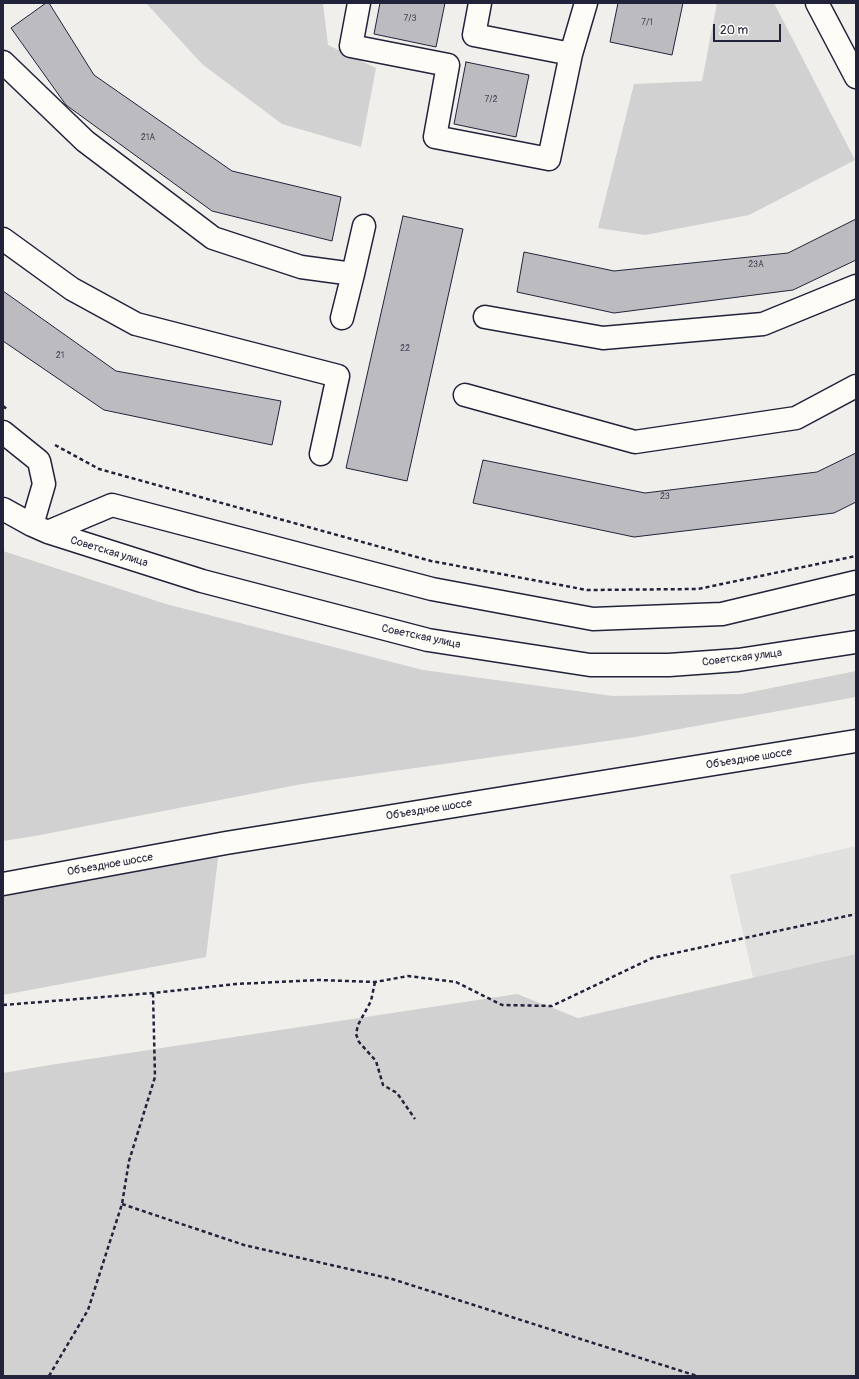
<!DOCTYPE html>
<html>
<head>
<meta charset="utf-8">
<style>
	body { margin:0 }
	#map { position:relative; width:859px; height:1379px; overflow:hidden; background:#f0efec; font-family:Pangolin,sans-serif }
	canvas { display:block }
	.frame { position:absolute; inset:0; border:4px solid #22223b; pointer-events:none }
	.scale { position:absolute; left:713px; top:24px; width:68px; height:18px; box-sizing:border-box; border:2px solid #22223b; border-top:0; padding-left:5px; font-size:12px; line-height:14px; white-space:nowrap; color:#22223b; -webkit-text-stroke:3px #fdfcf7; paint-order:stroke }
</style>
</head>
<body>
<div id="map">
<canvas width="859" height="1379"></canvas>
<div class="frame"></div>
<div class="scale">20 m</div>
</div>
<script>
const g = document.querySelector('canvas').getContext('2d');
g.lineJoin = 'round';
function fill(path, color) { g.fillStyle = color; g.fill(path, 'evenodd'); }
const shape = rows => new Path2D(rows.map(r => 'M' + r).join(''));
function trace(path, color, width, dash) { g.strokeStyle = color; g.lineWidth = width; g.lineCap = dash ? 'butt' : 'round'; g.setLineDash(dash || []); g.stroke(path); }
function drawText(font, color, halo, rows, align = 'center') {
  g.font = font + ' Pangolin,sans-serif'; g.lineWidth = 3; g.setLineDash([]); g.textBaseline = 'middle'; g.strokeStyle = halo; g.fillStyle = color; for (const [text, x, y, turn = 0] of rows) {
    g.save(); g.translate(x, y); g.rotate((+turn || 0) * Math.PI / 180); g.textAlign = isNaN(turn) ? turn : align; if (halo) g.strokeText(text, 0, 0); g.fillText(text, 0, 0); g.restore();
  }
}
const built = shape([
	[856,846,856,962,755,986,730,875]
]);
const green = shape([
	[146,3,323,3,328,45,376,68,361,147,282,124,202,64],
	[717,3,774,3,855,160,749,215,645,235,598,228,634,84,702,81],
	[3,551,166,604,423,670,613,696,741,694,856,671,856,697,635,737,302,784,35,836,3,841],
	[219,850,206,957,3,995,3,889],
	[856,954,856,1376,3,1376,3,1073,50,1065,517,994,578,1018]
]);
const building = shape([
	[46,3,49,3,94,75,232,171,341,197,332,241,212,211,66,105,11,28,46,3],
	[380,3,445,3,436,47,374,34,380,3],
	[618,3,683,3,672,55,610,42,618,3],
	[466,62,529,75,516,137,454,124,466,62],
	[403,216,463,229,407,481,346,468,403,216],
	[856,219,856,260,793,290,614,313,517,292,524,252,614,271,788,253,856,219],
	[3,291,116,371,281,401,272,445,104,410,3,341,3,291],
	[856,453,856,502,834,513,634,537,473,503,483,460,645,493,817,472,856,453]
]);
const path = shape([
	[3,406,8,410],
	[55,445,99,469,431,561,587,590,698,589,856,556],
	[375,982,371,1001,358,1025,356,1034,359,1042,376,1061,383,1085,397,1093,415,1119],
	[3,1005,153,993,236,984,319,980,375,982,408,976,456,982,502,1005,552,1006,652,958,856,914],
	[122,1204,244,1245,392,1279,697,1376],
	[49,1376,88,1310,122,1204,129,1161,155,1077,153,993]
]);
const minor = shape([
	[359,3,351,46,448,65,435,137,549,159,571,54,474,35,480,3],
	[817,3,856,77],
	[571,54,586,3],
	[3,62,85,141,213,238,301,267,353,274,342,318],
	[3,239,72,289,136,324,338,376,321,454],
	[353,274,364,226],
	[485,317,603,338,763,324,856,286],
	[465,395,635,442,796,418,856,386],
	[3,432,39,461,44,484,32,525],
	[3,509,32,525,48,532,202,581,428,640,590,665,669,665,738,660,856,642],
	[48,532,112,505,432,589,593,619,722,614,856,582],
	[3,884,226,843,856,741]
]);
const numberNames = [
	["7/3",410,19],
	["7/1",647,23],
	["7/2",491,100],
	["21А",148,138],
	["23А",756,265],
	["22",405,349],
	["21",60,356],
	["23",665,497]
];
const streetNames = [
	["Советская улица",109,552,17],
	["Советская улица",421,637,12],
	["Советская улица",742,658,-7],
	["Объездное шоссе",749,759,-9],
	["Объездное шоссе",429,810,-9],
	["Объездное шоссе",110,865,-10]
];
fill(built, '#e0e0df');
fill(green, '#d2d1d1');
fill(building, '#bcbcc0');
trace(building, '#22223b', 1);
trace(minor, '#22223b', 25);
trace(path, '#22223b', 2.5, [4, 3]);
trace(minor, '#fdfcf7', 22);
drawText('9px', '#48485c', null, numberNames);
drawText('11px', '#22223b', '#fdfcf7', streetNames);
</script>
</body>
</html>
